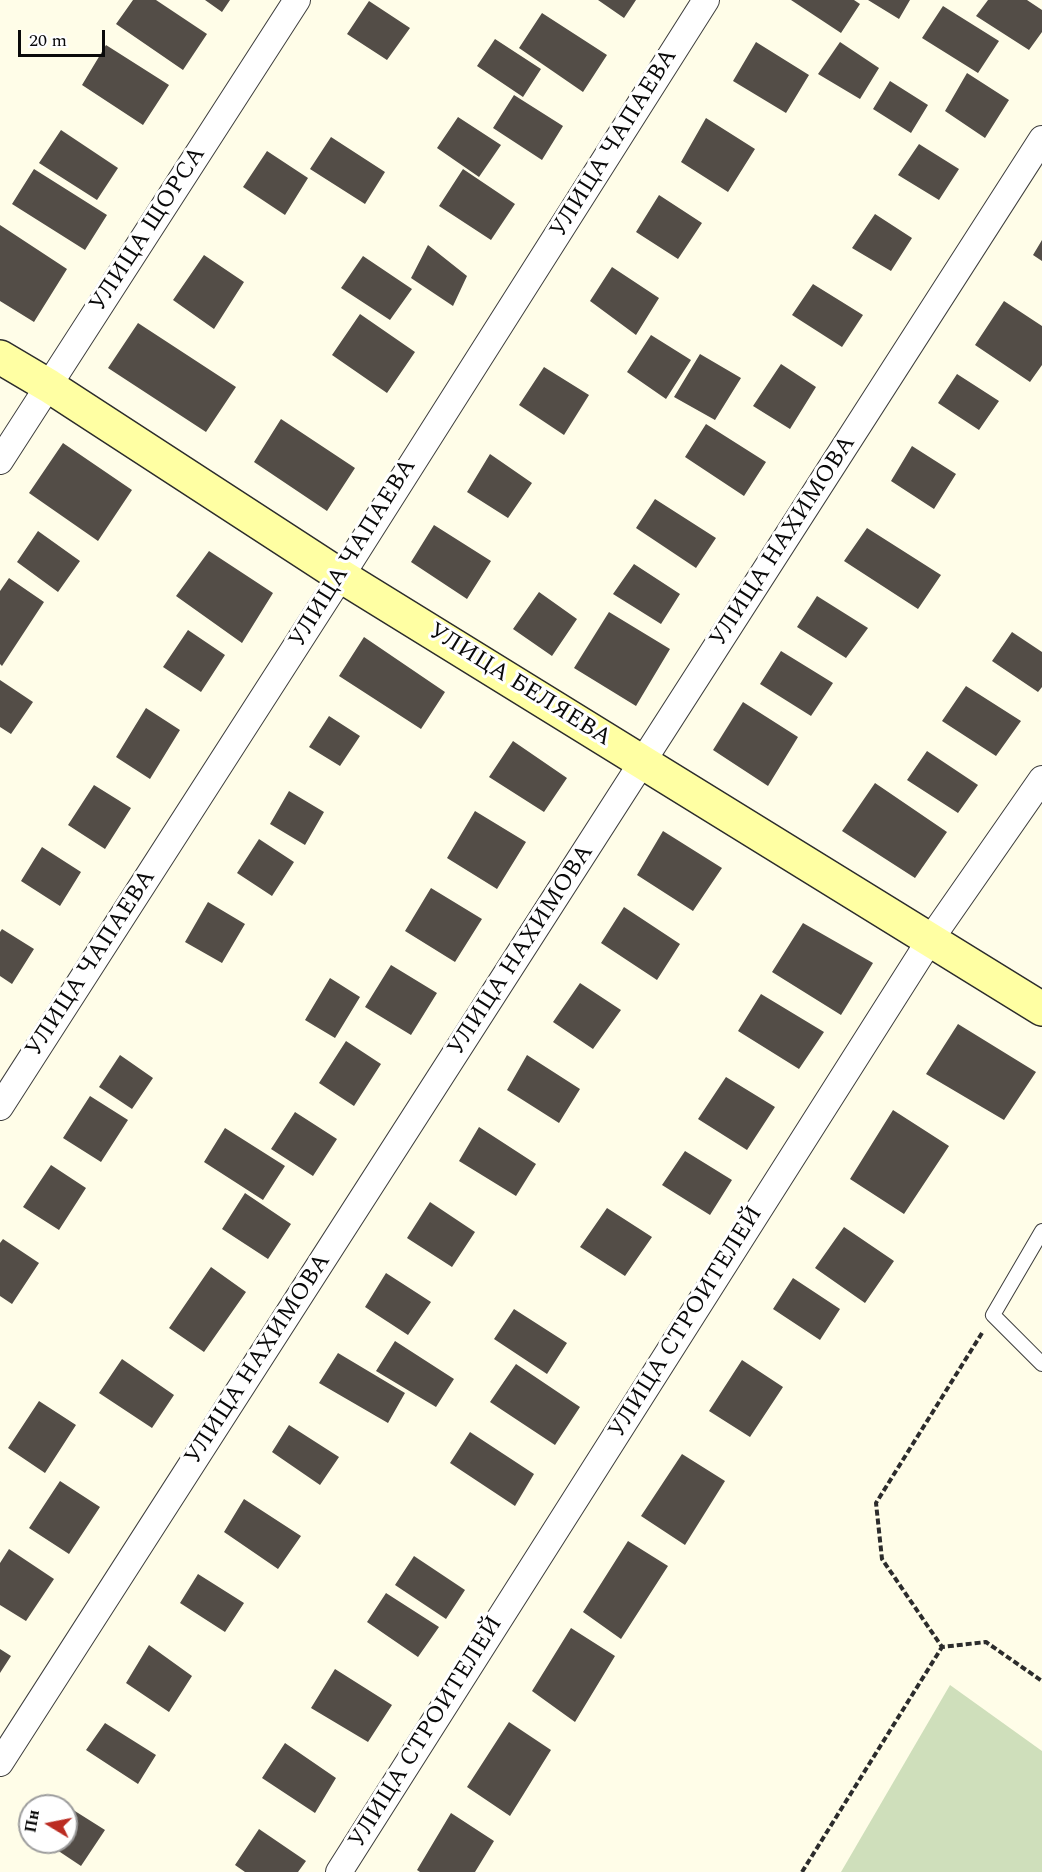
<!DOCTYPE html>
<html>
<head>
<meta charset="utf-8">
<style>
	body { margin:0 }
	#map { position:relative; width:1042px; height:1872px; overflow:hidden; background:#fffde8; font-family:Spectral,serif }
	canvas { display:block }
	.north { position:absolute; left:18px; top:1794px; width:60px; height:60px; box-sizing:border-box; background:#fff; border:2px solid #9d9d9d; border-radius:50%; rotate:280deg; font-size:16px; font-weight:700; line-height:24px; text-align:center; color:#0a0a0a }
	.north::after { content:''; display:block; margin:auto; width:21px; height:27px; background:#bb2c22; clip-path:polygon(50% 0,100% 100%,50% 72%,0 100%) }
	.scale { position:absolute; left:18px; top:30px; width:87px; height:27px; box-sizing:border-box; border:3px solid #0a0a0a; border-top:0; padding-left:8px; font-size:18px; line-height:21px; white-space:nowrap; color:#0a0a0a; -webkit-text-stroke:4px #fff; paint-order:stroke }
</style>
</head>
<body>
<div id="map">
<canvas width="1042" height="1872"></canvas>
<div class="north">Пн</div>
<div class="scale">20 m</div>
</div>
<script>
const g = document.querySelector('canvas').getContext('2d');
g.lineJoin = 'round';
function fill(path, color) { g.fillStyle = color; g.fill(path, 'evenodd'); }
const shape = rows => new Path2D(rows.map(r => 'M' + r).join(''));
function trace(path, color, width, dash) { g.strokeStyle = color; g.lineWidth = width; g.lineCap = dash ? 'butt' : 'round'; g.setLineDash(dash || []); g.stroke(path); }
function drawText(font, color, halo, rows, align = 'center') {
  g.font = font + ' Spectral,serif'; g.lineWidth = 6; g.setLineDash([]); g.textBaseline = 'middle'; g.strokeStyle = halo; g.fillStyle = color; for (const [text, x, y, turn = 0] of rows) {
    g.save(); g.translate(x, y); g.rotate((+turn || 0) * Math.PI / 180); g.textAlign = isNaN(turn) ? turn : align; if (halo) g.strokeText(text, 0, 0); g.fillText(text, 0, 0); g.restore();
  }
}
const cemetery = shape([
	[950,1685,1042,1751,1042,1872,841,1872]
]);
const building = shape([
	[133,0,156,0,207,34,183,70,116,24],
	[205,0,230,0,222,12],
	[598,0,636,0,624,18],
	[791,0,854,0,860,4,841,33],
	[868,0,910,0,899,19],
	[988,0,1027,0,1042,10,1042,32,1029,50,976,16],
	[369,1,410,28,387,60,347,34],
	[943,6,999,41,978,73,922,38],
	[542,13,607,55,583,92,519,48],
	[495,39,541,69,523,97,477,66],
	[756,42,809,75,786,113,733,81],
	[840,42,879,68,860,99,818,74],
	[106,45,169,85,143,125,82,85],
	[967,73,1009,100,985,138,945,111],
	[890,81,928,105,911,133,873,109],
	[514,95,563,126,542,160,493,128],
	[458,117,501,145,479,177,437,148],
	[706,118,755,149,728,192,681,162],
	[61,130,118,168,97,200,39,163],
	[331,137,385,172,365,204,310,169],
	[919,144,959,169,939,200,898,175],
	[267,151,308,178,285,215,243,187],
	[34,169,107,215,85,250,12,204],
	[463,169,515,204,491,240,439,206],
	[659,195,702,223,678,259,636,232],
	[875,214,912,238,891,271,852,248],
	[0,225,67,269,34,322,0,301],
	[1042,240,1042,261,1033,255],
	[428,245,467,276,453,306,411,278],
	[204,255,244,282,214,329,173,300],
	[363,256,412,289,390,320,341,288],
	[612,267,659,298,636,335,590,301],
	[813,284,863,315,842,347,792,315],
	[1004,301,1042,326,1042,365,1030,382,975,345],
	[360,314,415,352,387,393,332,355],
	[138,323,236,387,206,432,108,368],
	[651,335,691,360,666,399,627,372],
	[700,354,741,378,715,420,674,397],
	[781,364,816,387,790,429,753,406],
	[544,367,589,395,564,435,519,405],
	[957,374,999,401,979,430,938,403],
	[281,419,355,468,327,511,254,462],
	[706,424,766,462,744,496,685,457],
	[63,443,132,490,98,541,29,493],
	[912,446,956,474,934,509,891,481],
	[490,454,532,483,508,518,467,492],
	[655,499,716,538,696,568,636,528],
	[434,525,491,561,467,599,411,562],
	[867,528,941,575,918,609,844,561],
	[38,531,80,561,58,592,17,562],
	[209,551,273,593,242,643,176,596],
	[634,564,680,594,661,624,613,594],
	[9,578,44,602,2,666,0,664,0,591],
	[539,592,577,619,552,656,513,629],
	[817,596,868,628,846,658,797,627],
	[609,612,670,649,636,706,574,668],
	[188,630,225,655,201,692,163,667],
	[1012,632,1042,652,1042,687,1038,692,992,661],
	[364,637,445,692,421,729,339,676],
	[781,651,833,683,811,716,760,684],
	[0,680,33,702,11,734,0,727],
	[966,686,1021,721,996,756,942,721],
	[743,702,798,737,768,786,713,750],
	[146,708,180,730,150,779,116,757],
	[329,716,360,736,340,766,309,747],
	[513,741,567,778,544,812,489,777],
	[927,751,978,785,958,813,907,780],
	[875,783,947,832,915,878,842,831],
	[94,785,131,808,105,849,68,825],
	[289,791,324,812,305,845,270,824],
	[475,811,526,842,497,889,447,858],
	[663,831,722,868,693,911,637,875],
	[259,839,294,862,272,896,237,873],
	[42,847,81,872,60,906,21,881],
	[431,888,482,919,455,962,405,931],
	[208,902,245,924,222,963,185,942],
	[624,907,680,944,657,980,601,943],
	[803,923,873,963,841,1015,772,972],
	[2,929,34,949,12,984,0,976,0,932],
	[391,965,437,993,411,1035,365,1007],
	[330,978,360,997,335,1038,305,1020],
	[580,983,621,1010,593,1049,553,1022],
	[761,994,824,1032,799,1069,738,1031],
	[958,1024,1036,1072,1004,1120,926,1074],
	[346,1041,381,1064,354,1106,319,1083],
	[120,1055,153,1078,132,1109,99,1087],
	[527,1055,580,1089,559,1123,507,1090],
	[726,1077,775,1107,747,1150,698,1119],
	[90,1096,128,1120,101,1162,63,1138],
	[893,1110,949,1146,904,1214,850,1179],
	[295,1112,337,1139,313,1176,271,1149],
	[479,1127,536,1164,516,1196,459,1161],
	[225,1128,285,1166,263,1200,204,1162],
	[685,1151,732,1180,710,1215,662,1185],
	[51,1165,86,1188,59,1230,23,1207],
	[245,1193,291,1224,268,1259,222,1229],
	[430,1202,475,1232,452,1267,407,1238],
	[607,1208,652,1237,625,1276,580,1247],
	[844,1227,894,1261,865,1303,815,1268],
	[3,1239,39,1263,12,1304,0,1296,0,1243],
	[211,1267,246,1292,204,1352,169,1328],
	[386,1273,431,1302,408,1335,365,1307],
	[793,1278,840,1309,820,1340,773,1309],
	[514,1309,567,1343,547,1374,494,1339],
	[395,1341,454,1379,436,1407,376,1371],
	[338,1353,405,1393,388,1423,319,1383],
	[122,1359,174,1395,152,1428,99,1393],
	[742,1360,783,1387,750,1437,709,1411],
	[516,1364,580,1407,555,1445,490,1402],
	[39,1401,76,1425,45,1473,8,1448],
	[289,1425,339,1457,320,1485,272,1452],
	[470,1432,534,1474,515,1506,450,1463],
	[682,1454,725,1481,685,1545,641,1516],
	[60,1481,100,1507,69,1554,29,1528],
	[244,1499,301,1536,278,1569,224,1532],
	[628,1541,668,1566,621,1639,583,1612],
	[9,1549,54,1579,26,1621,0,1605,0,1563],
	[414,1556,465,1590,446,1619,395,1585],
	[198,1574,244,1603,225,1632,180,1603],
	[386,1593,439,1627,418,1657,367,1622],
	[571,1628,615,1656,575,1722,532,1691],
	[149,1645,192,1676,169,1712,126,1683],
	[0,1649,11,1656,0,1673],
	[335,1669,392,1705,368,1742,311,1708],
	[509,1722,551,1750,510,1816,467,1787],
	[105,1723,156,1755,138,1784,86,1750],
	[285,1743,336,1778,315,1813,262,1778],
	[59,1801,105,1830,81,1866,45,1842,66,1842,66,1806,56,1806],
	[451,1813,494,1841,475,1872,420,1872,417,1870],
	[259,1829,306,1861,298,1872,245,1872,235,1865]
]);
const path = shape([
	[982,1333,876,1503,882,1559,942,1647,986,1642,1042,1681],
	[802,1872,942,1647]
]);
const lane = shape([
	[1042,1231,993,1315,1042,1364]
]);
const street = shape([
	[0,461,297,0],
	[0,1107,341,576,706,0],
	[0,1763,1042,139],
	[339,1872,930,940,1042,779]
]);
const secondary = shape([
	[0,357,49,386,341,576,1042,1009]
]);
const streetNames = [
	["УЛИЦА ЧАПАЕВА",615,144,-58],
	["УЛИЦА ЩОРСА",149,230,-57],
	["УЛИЦА НАХИМОВА",784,542,-57],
	["УЛИЦА ЧАПАЕВА",354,554,-58],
	["УЛИЦА БЕЛЯЕВА",519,686,32],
	["УЛИЦА НАХИМОВА",522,951,-57],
	["УЛИЦА ЧАПАЕВА",92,964,-57],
	["УЛИЦА СТРОИТЕЛЕЙ",687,1323,-58],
	["УЛИЦА НАХИМОВА",259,1360,-57],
	["УЛИЦА СТРОИТЕЛЕЙ",427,1733,-58]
];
fill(cemetery, '#cfdfbb');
fill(building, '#534d47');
trace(lane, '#3d3d3d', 16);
trace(street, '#3d3d3d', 28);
trace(secondary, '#2c2c2c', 36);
trace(path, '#2c2c2c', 4, [6, 3]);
trace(lane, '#fff', 14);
trace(street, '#fff', 26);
trace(secondary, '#ffffa3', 33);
drawText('24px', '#0a0a0a', '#fff', streetNames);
</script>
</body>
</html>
